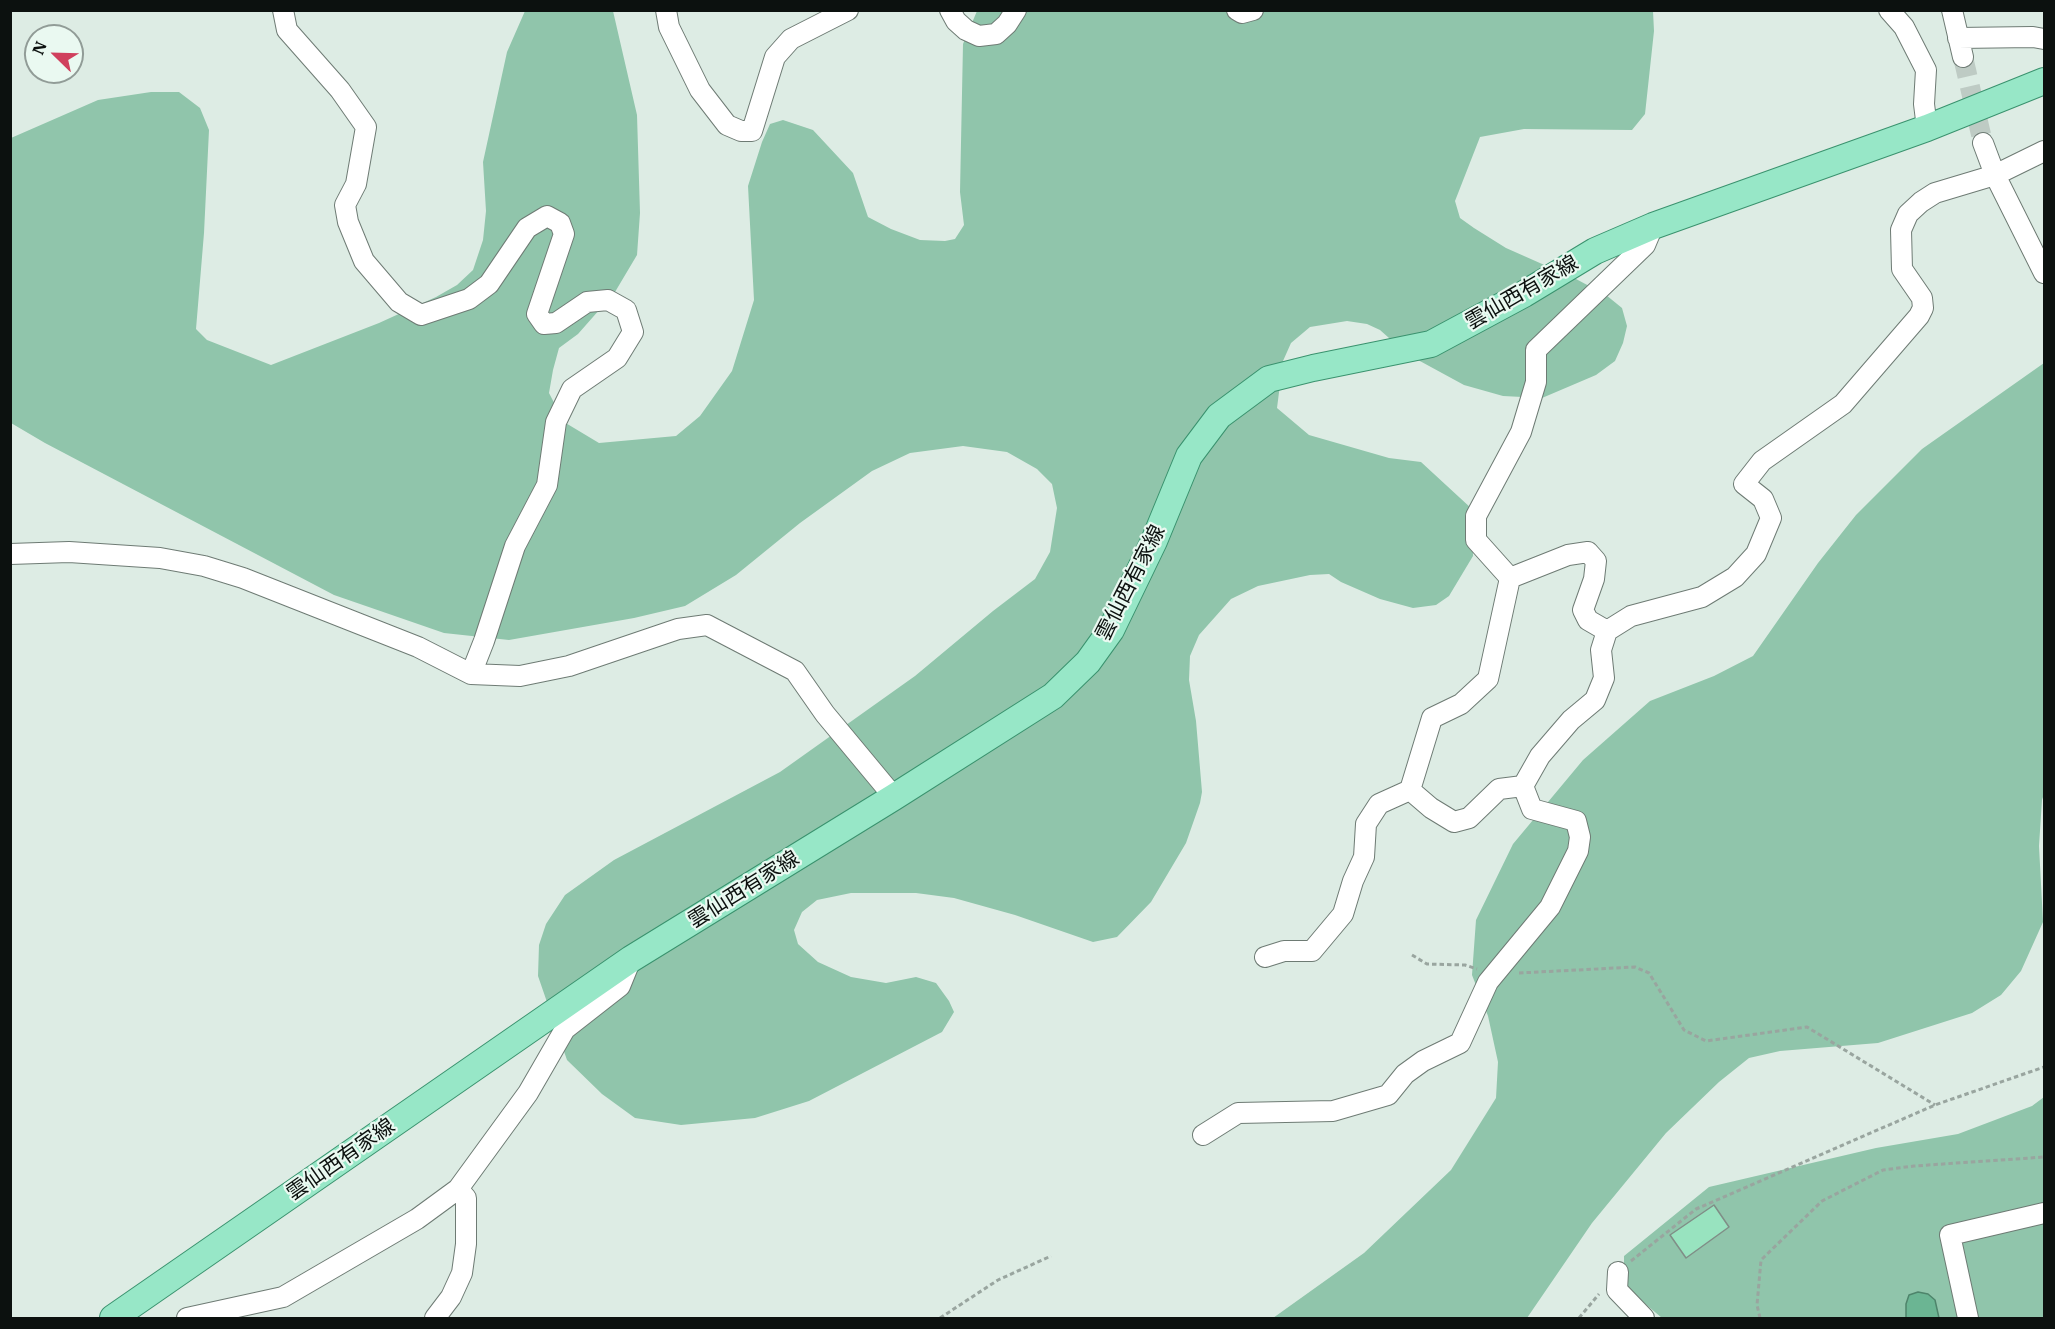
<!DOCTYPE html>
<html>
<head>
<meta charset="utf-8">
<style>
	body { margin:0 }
	#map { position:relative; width:2055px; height:1329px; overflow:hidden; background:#ddece4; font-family:"IBM Plex Serif",serif }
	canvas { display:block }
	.frame { position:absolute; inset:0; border:12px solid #0c110f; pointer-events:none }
	.north { position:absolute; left:24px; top:24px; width:60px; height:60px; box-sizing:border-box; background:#eaf9f1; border:2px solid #919c97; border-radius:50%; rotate:293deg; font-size:16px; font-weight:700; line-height:24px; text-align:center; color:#0c110f }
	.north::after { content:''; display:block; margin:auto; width:21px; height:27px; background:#d0405d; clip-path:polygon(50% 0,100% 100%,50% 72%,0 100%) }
</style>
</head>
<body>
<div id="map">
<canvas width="2055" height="1329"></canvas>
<div class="frame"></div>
<div class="north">N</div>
</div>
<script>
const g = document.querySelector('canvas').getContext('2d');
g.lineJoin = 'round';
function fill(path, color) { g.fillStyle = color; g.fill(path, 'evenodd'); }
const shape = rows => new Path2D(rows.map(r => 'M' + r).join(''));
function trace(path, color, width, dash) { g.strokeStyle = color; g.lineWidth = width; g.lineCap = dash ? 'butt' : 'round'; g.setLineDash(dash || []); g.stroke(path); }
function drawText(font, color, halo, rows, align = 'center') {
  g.font = font + ' "IBM Plex Serif","Noto Sans JP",serif'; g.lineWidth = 4.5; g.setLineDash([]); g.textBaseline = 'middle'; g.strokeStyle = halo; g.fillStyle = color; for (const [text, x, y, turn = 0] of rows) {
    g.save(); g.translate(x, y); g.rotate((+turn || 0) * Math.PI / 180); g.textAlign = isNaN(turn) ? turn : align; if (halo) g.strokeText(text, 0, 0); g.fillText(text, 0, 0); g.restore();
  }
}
const green = shape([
	[525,11,613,11,637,115,640,213,637,255,615,292,578,334,559,348,553,370,549,393,564,422,599,443,676,436,700,416,732,371,754,300,748,186,762,142,770,124,783,120,813,130,853,173,868,217,891,229,920,240,945,241,955,239,964,225,960,192,963,44,977,11,1653,11,1654,31,1645,114,1632,130,1524,129,1480,137,1455,201,1460,218,1474,228,1506,248,1576,279,1606,295,1622,308,1627,326,1623,343,1615,361,1596,375,1542,398,1503,396,1464,385,1407,354,1380,330,1367,324,1347,321,1310,327,1291,343,1283,361,1277,408,1309,435,1389,458,1421,462,1472,509,1473,556,1449,596,1436,605,1413,608,1380,599,1341,582,1329,574,1310,575,1258,586,1231,599,1199,635,1190,656,1189,680,1196,721,1202,792,1200,803,1186,843,1151,902,1117,937,1093,942,1015,915,954,898,916,893,851,893,817,900,802,912,794,930,798,944,818,962,851,977,886,983,916,977,936,983,949,1001,954,1012,942,1032,809,1101,755,1118,681,1125,635,1118,602,1094,567,1060,538,976,539,945,546,924,565,895,614,860,780,772,915,676,993,611,1035,579,1050,552,1057,508,1052,484,1037,469,1007,452,963,446,910,453,872,471,800,523,736,575,685,606,634,618,509,640,444,633,334,595,45,443,11,423,11,138,98,100,151,92,179,92,200,108,209,130,204,233,196,329,207,340,271,365,379,323,436,297,457,285,473,270,483,240,486,211,483,162,507,52],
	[2044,363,2044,794,2042,800,2039,846,2043,922,2021,971,2001,995,1972,1013,1878,1043,1780,1051,1749,1058,1719,1082,1666,1133,1592,1223,1527,1318,1273,1318,1364,1253,1451,1170,1496,1098,1498,1062,1488,1016,1472,975,1476,920,1513,844,1583,760,1650,701,1714,676,1753,656,1818,563,1856,515,1922,449],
	[2044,1097,2044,1318,1662,1318,1624,1286,1624,1256,1709,1187,1876,1148,1958,1134,2032,1106]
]);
const water = shape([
	[1918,1292,1928,1294,1935,1300,1939,1318,1906,1318,1906,1304,1909,1295,1918,1292]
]);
const building = shape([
	[1714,1205,1729,1227,1686,1258,1670,1235,1714,1205]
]);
const minorTunnel = shape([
	[1963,57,1983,143]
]);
const path = shape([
	[1412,955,1427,964,1465,965,1477,969],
	[1519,973,1635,967,1649,973,1684,1030,1706,1041,1807,1027,1935,1105],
	[1631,1261,1696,1209,1935,1105,2044,1067],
	[940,1318,998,1280,1051,1256],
	[1579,1318,1599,1294],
	[1760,1318,1757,1305,1761,1260,1822,1201,1883,1170,1914,1166,2044,1157]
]);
const minor = shape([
	[283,10,287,30,340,90,366,127,356,184,345,205,348,222,364,261,399,302,421,315,469,299,489,284,527,228,547,216,560,223,564,234,537,314,544,324,556,323,587,302,608,300,626,310,633,332,617,358,572,389,556,422,547,485,515,546,484,641,471,674],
	[666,10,669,27,700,90,727,125,741,131,752,131,775,57,791,39,848,10],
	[950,10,956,21,966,30,979,36,996,34,1007,24,1016,10],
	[1237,10,1242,13,1253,10],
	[1889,10,1904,27,1926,70,1924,104,1927,128],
	[1952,10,1963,57],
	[1958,38,2033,37,2044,39],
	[1983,143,1995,175,2044,273],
	[10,554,69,552,160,558,204,566,243,578,418,647,471,674,520,676,569,666,678,629,707,625,795,671,825,714,894,797],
	[1510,578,1568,555,1588,552,1596,561,1594,579,1583,610,1588,620,1607,631],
	[1410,790,1431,808,1454,822,1469,818,1499,789,1523,786],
	[1265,957,1284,951,1312,951,1343,914,1353,881,1364,857,1366,824,1379,804,1410,790,1432,718,1461,704,1488,679,1510,578,1476,540,1476,516,1521,432,1536,382,1536,350,1645,245,1653,226],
	[1203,1135,1238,1113,1333,1111,1388,1095,1405,1074,1423,1061,1460,1043,1488,982,1550,907,1578,851,1580,837,1576,821,1532,809,1523,786,1540,756,1571,720,1595,700,1604,678,1601,650,1607,631,1631,616,1702,597,1735,577,1756,554,1771,518,1763,499,1744,484,1762,461,1843,404,1919,316,1923,308,1922,298,1902,269,1901,230,1908,214,1921,202,1935,193,1995,175,2044,151],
	[1618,1272,1617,1290,1644,1318],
	[187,1318,283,1297,417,1219,458,1189,528,1093,565,1029,620,986,631,959],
	[435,1318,451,1297,462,1273,466,1244,466,1198,458,1189],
	[1968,1318,1950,1235,2044,1213]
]);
const major = shape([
	[113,1318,631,959,894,797,1053,696,1088,662,1111,630,1154,541,1189,456,1219,416,1269,379,1313,368,1431,344,1524,294,1595,251,1653,226,1927,128,2044,81]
]);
const streetNames = [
	["雲仙西有家線",1522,293,-30],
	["雲仙西有家線",1131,583,-63],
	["雲仙西有家線",744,890,-32],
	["雲仙西有家線",341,1160,-35]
];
fill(green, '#90c5ab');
fill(water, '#6bb593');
trace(water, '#4e846b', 1.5);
fill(building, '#98e3bf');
trace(building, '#808e87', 1.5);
trace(minorTunnel, '#becbc4', 20, [20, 10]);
trace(minor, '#6e7b74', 22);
trace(major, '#3a926e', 28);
trace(path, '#99a59f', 3, [4.5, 3]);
trace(minor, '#fff', 20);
trace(major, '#97e7c7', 26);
drawText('21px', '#0c110f', '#eaf9f1', streetNames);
</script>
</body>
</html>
